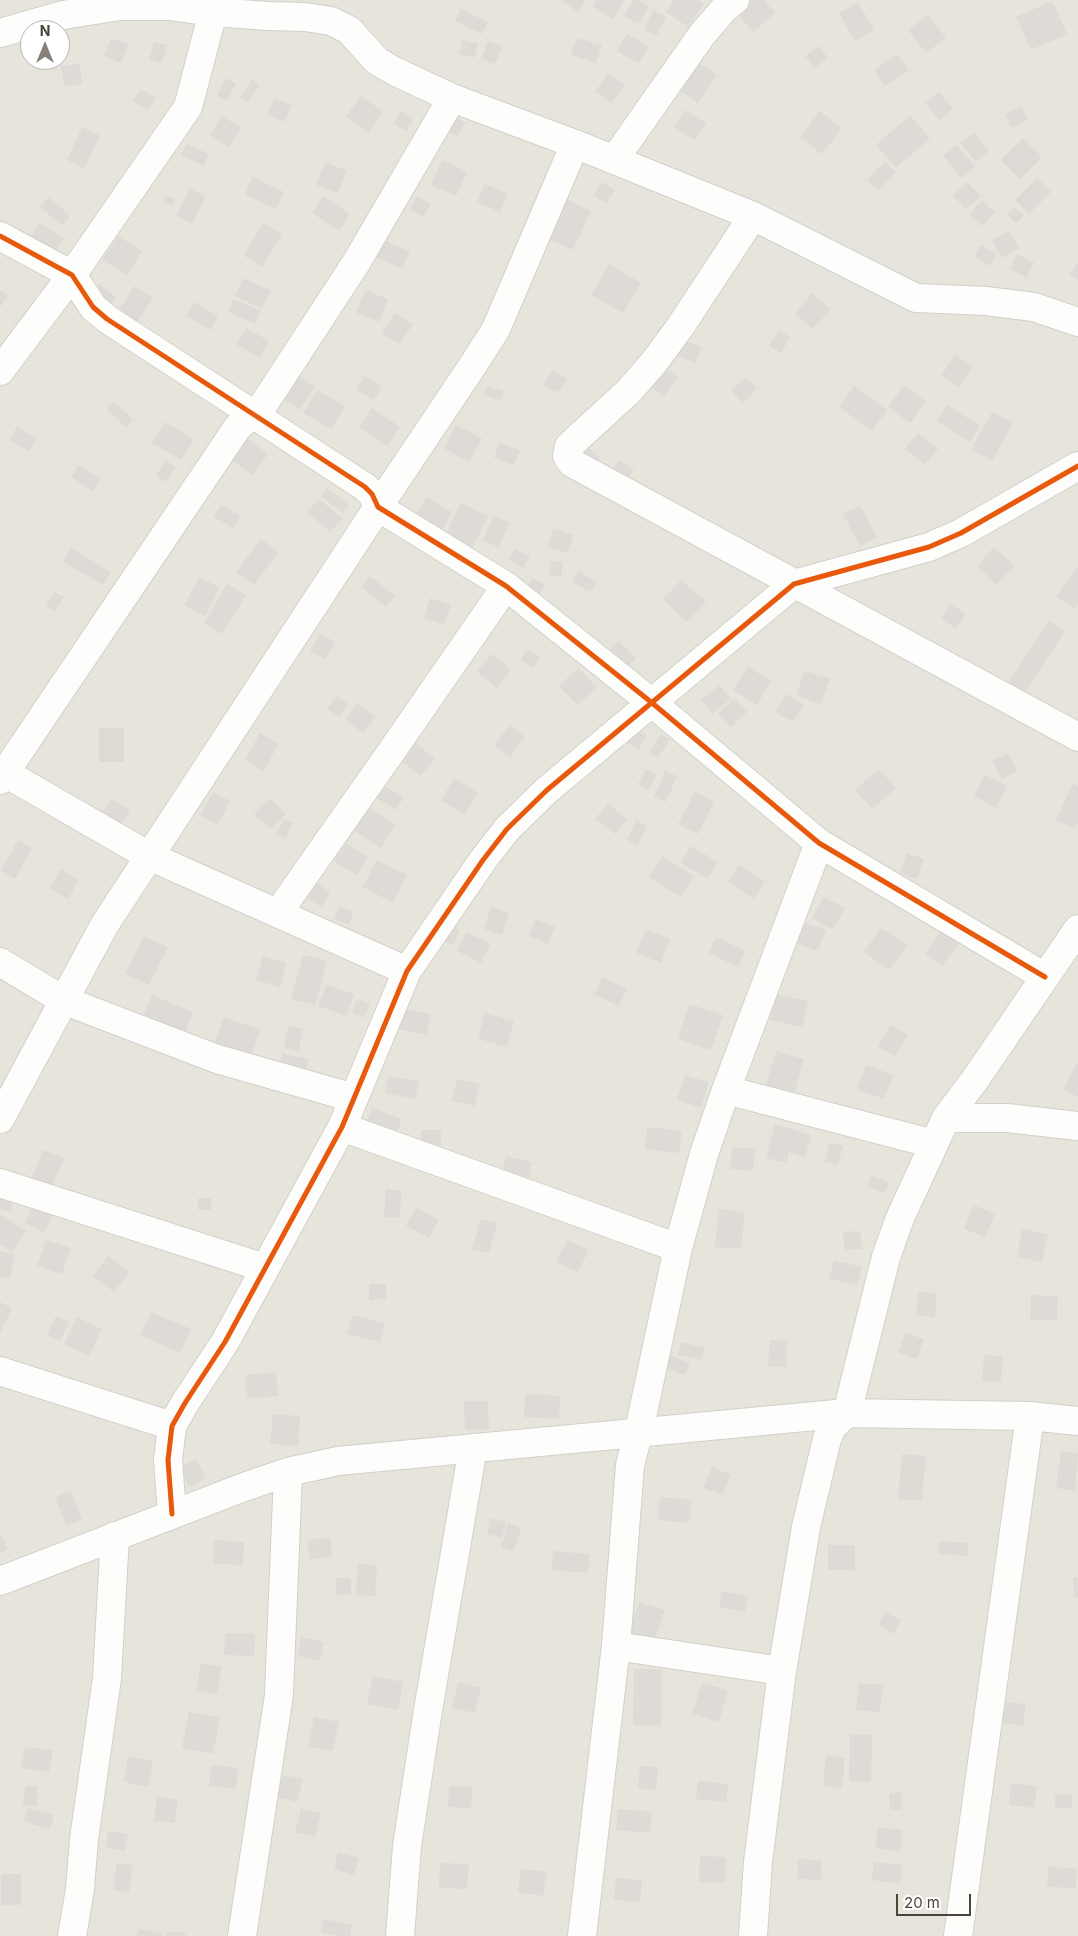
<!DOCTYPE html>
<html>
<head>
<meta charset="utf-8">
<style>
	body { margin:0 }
	#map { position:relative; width:1078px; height:1936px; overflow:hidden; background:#f4f2ee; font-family:Inter,sans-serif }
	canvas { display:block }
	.north { position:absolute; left:20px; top:20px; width:50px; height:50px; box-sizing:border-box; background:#fff; border:1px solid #b7b4b0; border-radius:50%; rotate:0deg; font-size:14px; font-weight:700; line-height:20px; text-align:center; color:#4b4439 }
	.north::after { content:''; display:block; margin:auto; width:18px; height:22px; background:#868178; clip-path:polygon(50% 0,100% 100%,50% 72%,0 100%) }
	.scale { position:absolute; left:896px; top:1894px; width:75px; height:22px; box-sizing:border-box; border:2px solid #4b4439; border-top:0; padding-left:6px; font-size:15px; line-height:18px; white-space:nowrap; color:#4b4439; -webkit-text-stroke:4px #fff; paint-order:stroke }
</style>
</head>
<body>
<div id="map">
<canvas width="1078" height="1936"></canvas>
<div class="north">N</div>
<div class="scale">20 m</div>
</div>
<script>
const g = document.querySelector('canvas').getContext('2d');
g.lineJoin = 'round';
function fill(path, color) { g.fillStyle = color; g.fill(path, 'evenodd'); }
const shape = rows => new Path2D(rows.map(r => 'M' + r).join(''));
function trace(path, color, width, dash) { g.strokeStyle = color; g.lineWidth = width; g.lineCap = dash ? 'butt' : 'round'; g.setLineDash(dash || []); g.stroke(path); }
const residential = shape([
	[0,0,1078,0,1078,1936,0,1936],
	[30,30,60,30,60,60,30,60]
]);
const building = shape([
	[561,0,586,0,578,12],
	[596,0,621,0,624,2,613,19,592,6],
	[634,0,639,0,649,6,638,24,624,16],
	[674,0,698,0,704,4,688,27,666,12],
	[744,0,764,0,775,13,753,32,734,9],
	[1052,1,1067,34,1031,50,1016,17],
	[858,2,874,30,855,41,839,13],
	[461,9,488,22,482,34,455,21],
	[653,10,666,16,657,35,644,30],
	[928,14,946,38,926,53,908,30],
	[627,34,649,46,639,63,617,51],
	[111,38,128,44,121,63,104,56],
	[577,38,602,45,596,63,571,55],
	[463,40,478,44,474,58,459,54],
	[488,41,502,46,495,64,481,59],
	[154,42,167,45,162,63,149,59],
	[819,46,828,58,815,68,805,56],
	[897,54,909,70,885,86,874,70],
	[695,60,717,75,698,103,676,88],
	[80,64,82,84,64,86,61,66],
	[608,73,625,85,612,103,595,92],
	[226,78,236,84,227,101,217,96],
	[252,80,260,85,247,103,240,98],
	[141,89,156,98,148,110,133,101],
	[939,92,953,109,939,120,925,103],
	[360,96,383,111,369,132,346,117],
	[274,98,292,105,284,122,267,115],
	[1022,106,1028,120,1011,128,1005,114],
	[685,110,706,123,695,140,674,127],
	[401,111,414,119,406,131,393,123],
	[820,111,842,128,822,154,800,138],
	[448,112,465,122,457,136,440,127],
	[910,115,930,138,896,168,876,145],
	[222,116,241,128,229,147,210,135],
	[82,127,100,135,84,169,67,160],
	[974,133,989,151,976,162,960,143],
	[1023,138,1042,157,1020,179,1001,160],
	[187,144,209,154,203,166,181,155],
	[956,145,975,166,961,178,943,156],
	[442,160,467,172,456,196,431,185],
	[885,161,896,173,878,191,867,180],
	[325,162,347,171,338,193,316,185],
	[253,177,284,192,276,209,245,194],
	[1037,178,1051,192,1029,214,1015,200],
	[602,182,615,190,606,203,593,195],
	[967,182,981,196,966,210,953,195],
	[485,184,508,194,500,212,477,202],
	[190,188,206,197,192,224,176,215],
	[165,196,175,198,174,205,163,203],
	[323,196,350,214,339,231,312,213],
	[417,196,431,204,424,217,409,209],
	[49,197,70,216,62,226,40,207],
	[562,197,591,211,573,250,543,237],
	[982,200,995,212,982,226,969,214],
	[1014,207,1024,215,1016,223,1007,214],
	[40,223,64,238,55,251,32,236],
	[264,223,282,234,262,267,243,255],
	[1009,231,1019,248,1002,258,992,240],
	[118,236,142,251,127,275,102,260],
	[385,240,410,252,402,269,376,257],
	[981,245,997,255,989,266,974,256],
	[1017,254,1034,262,1027,278,1010,269],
	[1078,263,1078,280,1069,274],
	[609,264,641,283,623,313,591,295],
	[243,278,271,291,262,309,235,296],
	[99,284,116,297,107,310,89,297],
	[134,286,153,298,137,322,119,310],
	[0,290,8,296,0,307],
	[365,290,388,299,379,322,356,313],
	[812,293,831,309,813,329,795,314],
	[234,299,261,311,255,324,228,312],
	[194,302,218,316,211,330,186,316],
	[395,313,413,324,400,344,382,334],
	[246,328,269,341,259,358,236,344],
	[779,331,790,337,781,353,769,346],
	[684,340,702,347,695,363,677,356],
	[955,355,973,366,959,387,941,376],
	[657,362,678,377,664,396,643,381],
	[553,370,567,379,558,393,543,384],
	[296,374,315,387,300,410,281,397],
	[364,376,382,386,374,400,356,390],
	[746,377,757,389,742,403,731,390],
	[904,385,926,401,910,423,888,407],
	[487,386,504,391,501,401,484,395],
	[854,386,887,410,872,431,839,407],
	[317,390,345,406,331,429,303,413],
	[113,401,133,419,126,427,106,409],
	[947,405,980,426,970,442,937,421],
	[372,408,400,427,387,446,359,427],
	[992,412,1013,423,992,461,971,449],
	[165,422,194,439,181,460,152,443],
	[456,425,482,438,470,462,444,449],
	[17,427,36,439,28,451,9,440],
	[918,433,938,449,925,464,905,449],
	[244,436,268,454,252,475,228,457],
	[499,443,520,450,514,465,494,458],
	[584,443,600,458,591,468,575,453],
	[166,460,176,467,166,482,156,475],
	[619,460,634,470,624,484,610,473],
	[78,465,100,479,92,491,71,477],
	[327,488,349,505,343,513,321,496],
	[426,497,452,512,441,532,415,518],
	[319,499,343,519,330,532,307,512],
	[461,503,488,516,473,547,446,534],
	[221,505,240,516,233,528,214,517],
	[860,505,877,537,860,546,843,514],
	[493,516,509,522,499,547,483,541],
	[553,528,573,535,568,553,547,547],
	[261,539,278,552,254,585,236,572],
	[994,547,1014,566,996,585,977,566],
	[71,548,111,572,103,585,63,562],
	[516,549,530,557,523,568,509,559],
	[551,561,563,562,561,576,549,575],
	[1076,568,1078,569,1078,604,1075,609,1056,597],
	[578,571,597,582,590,592,572,582],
	[370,576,395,596,386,607,361,587],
	[200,577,220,588,205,616,184,605],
	[533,578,545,585,536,600,524,593],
	[681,580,706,602,687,622,663,599],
	[227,584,246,595,222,634,204,623],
	[55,592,64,597,54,611,46,605],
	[430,598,451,605,444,625,424,618],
	[951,604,966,614,956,629,941,618],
	[1049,621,1065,631,1024,694,1008,683],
	[320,633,335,642,325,659,310,651],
	[619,641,636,659,623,672,605,654],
	[527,649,540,657,534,668,520,660],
	[492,654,511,670,496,688,477,671],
	[748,667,771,681,757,705,733,690],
	[578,668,597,687,578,705,559,686],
	[804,671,830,678,821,704,796,696],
	[719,685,731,699,712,714,701,700],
	[786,694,804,705,793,722,775,712],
	[336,696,348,704,339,717,327,709],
	[734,698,747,712,731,727,718,714],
	[358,703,376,717,363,733,345,719],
	[510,725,525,737,510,757,494,745],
	[631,726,647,735,639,749,623,740],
	[99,728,124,728,124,762,99,762],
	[260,733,279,744,263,771,245,760],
	[661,734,670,739,658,758,649,752],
	[412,740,435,759,420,776,398,758],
	[1008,753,1017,771,1002,779,992,761],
	[646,769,656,775,648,790,638,784],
	[879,769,896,788,872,809,855,790],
	[665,771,677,776,666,802,654,797],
	[985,775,1007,786,996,808,974,796],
	[454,778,478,793,464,815,441,800],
	[1073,783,1078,786,1078,822,1075,829,1056,820],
	[385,786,404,797,396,810,377,798],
	[213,792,230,801,218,825,200,815],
	[695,792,714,802,698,834,678,824],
	[111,798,130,810,120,826,101,815],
	[269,798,286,814,271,829,254,814],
	[608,804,627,819,615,834,595,819],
	[365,805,395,825,381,848,350,828],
	[284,819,293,823,285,839,276,834],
	[636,820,647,826,638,846,627,840],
	[18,840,32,848,15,879,1,871],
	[346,843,368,857,356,875,334,861],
	[691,846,718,862,707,879,681,863],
	[907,853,924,859,917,879,900,873],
	[662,856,694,876,681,897,649,877],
	[377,860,407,875,393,903,363,887],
	[739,865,765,882,754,899,728,882],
	[61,869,79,880,68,899,49,888],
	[311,879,330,892,321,907,301,894],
	[824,897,845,908,833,930,812,918],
	[339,906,354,911,349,925,334,919],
	[491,907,509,913,502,935,484,929],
	[535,919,555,927,548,944,529,936],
	[797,920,826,930,818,951,790,941],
	[444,925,459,930,454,945,439,940],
	[881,928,907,945,889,970,864,952],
	[646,929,670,939,661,963,636,953],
	[942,930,960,942,942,966,925,954],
	[466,932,490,944,481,963,457,951],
	[144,936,168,947,149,985,125,974],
	[716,937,746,951,738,967,709,953],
	[303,955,327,961,315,1005,291,999],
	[263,956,287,963,280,987,256,980],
	[602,977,627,989,619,1006,594,995],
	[326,985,354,994,346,1016,318,1006],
	[776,994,808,1001,802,1027,770,1020],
	[152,995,193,1012,183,1037,142,1021],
	[357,999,370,1004,364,1018,352,1013],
	[689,1004,723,1015,711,1050,678,1039],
	[398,1007,431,1014,427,1035,394,1028],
	[485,1013,514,1021,507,1047,478,1039],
	[224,1017,260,1030,251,1057,214,1044],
	[890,1025,908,1035,895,1056,878,1047],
	[288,1026,303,1029,299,1051,284,1048],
	[776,1051,804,1059,794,1093,766,1085],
	[282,1053,308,1059,306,1070,280,1064],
	[1076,1063,1078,1064,1078,1097,1064,1090],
	[866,1065,893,1075,884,1099,857,1090],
	[685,1075,709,1082,701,1108,677,1100],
	[389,1076,419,1081,415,1099,385,1093],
	[457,1079,480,1084,475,1106,452,1101],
	[372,1108,402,1119,394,1140,364,1128],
	[775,1124,811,1135,805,1157,789,1152,786,1163,766,1158],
	[647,1127,682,1131,679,1153,645,1149],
	[421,1130,441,1130,441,1150,421,1150],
	[829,1143,843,1146,838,1165,824,1162],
	[732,1147,755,1149,753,1171,730,1169],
	[43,1150,64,1158,52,1186,32,1177],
	[506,1156,532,1162,527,1188,501,1181],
	[871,1176,889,1182,885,1193,867,1187],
	[0,1189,14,1191,11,1211,0,1210],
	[386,1189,402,1191,399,1218,384,1217],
	[198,1198,211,1198,211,1210,198,1210],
	[36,1202,54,1212,44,1233,25,1223],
	[974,1205,995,1214,985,1237,964,1229],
	[416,1207,439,1220,429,1238,406,1226],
	[719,1209,745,1212,741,1249,715,1247],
	[0,1214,26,1231,12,1252,0,1244],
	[481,1219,497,1223,489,1253,472,1249],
	[1022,1229,1048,1234,1042,1262,1017,1257],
	[860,1231,862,1249,845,1250,843,1232],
	[46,1240,71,1248,62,1274,37,1266],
	[567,1240,589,1250,578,1272,556,1262],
	[0,1251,15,1254,10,1279,0,1277],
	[108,1256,130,1272,114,1292,93,1276],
	[834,1260,862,1267,857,1286,829,1278],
	[369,1284,386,1284,386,1299,369,1300],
	[918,1292,937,1293,935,1317,916,1316],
	[1031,1295,1058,1296,1057,1320,1030,1320],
	[0,1302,12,1308,0,1333],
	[151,1312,191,1329,180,1353,140,1335],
	[352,1315,385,1323,380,1342,347,1334],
	[56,1316,69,1322,60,1341,47,1335],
	[77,1317,102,1329,89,1356,64,1344],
	[905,1333,924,1339,917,1359,898,1352],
	[770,1340,787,1341,786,1367,768,1366],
	[681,1342,705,1348,702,1360,678,1355],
	[669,1355,690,1363,685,1375,664,1367],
	[984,1355,1003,1356,1001,1382,982,1381],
	[276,1372,278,1396,247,1398,245,1375],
	[525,1394,560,1396,559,1419,524,1417],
	[464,1401,488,1401,489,1429,465,1430],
	[273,1414,300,1416,298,1446,270,1444],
	[1061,1451,1078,1453,1075,1491,1056,1488],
	[902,1454,926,1456,922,1501,898,1499],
	[196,1459,206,1478,189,1487,179,1468],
	[712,1467,731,1475,722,1495,703,1488],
	[71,1491,82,1520,66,1525,55,1497],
	[660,1497,692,1500,689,1523,658,1520],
	[491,1518,506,1522,502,1538,487,1534],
	[508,1523,521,1528,514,1551,501,1547],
	[0,1533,8,1549,0,1553],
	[331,1538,332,1557,309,1559,308,1540],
	[214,1540,244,1542,243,1565,213,1564],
	[939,1541,968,1543,967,1556,938,1554],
	[828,1545,855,1545,855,1570,828,1570],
	[553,1551,590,1554,588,1573,551,1570],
	[358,1564,377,1565,375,1596,356,1595],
	[1073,1577,1078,1577,1078,1597,1074,1597],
	[336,1578,351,1578,351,1595,336,1595],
	[722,1591,748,1596,745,1612,719,1607],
	[639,1602,665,1610,655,1640,629,1633],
	[885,1612,901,1620,893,1634,878,1625],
	[225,1633,255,1634,254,1656,224,1655],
	[301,1637,324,1642,320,1661,297,1656],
	[201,1663,222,1667,217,1695,196,1691],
	[634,1669,662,1669,661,1725,633,1725],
	[373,1676,403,1682,398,1710,367,1704],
	[458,1682,481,1688,475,1713,452,1708],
	[702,1683,728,1690,719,1722,692,1714],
	[859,1683,883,1685,880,1712,856,1710],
	[997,1701,1026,1704,1023,1726,995,1722],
	[189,1712,220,1718,213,1754,182,1748],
	[314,1717,339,1722,333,1751,308,1746],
	[850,1734,872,1735,871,1782,849,1781],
	[25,1747,53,1750,49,1772,21,1768],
	[826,1755,845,1758,842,1788,823,1786],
	[128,1756,153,1761,148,1787,124,1782],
	[211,1765,238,1768,236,1789,209,1786],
	[640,1766,658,1767,656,1790,638,1788],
	[282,1775,303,1779,297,1802,277,1797],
	[698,1781,728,1784,726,1802,696,1799],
	[1011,1783,1037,1786,1034,1808,1009,1805],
	[25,1786,38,1786,37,1806,23,1805],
	[449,1786,472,1787,471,1808,448,1807],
	[901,1792,902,1810,890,1810,889,1793],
	[1055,1794,1072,1795,1072,1808,1055,1808],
	[157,1797,178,1800,175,1823,154,1821],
	[27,1808,54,1815,50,1829,24,1822],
	[301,1808,321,1813,315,1837,295,1832],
	[618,1809,652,1812,650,1833,616,1830],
	[878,1827,903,1830,900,1851,875,1848],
	[108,1831,128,1834,125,1851,106,1848],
	[338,1852,359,1858,354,1875,334,1869],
	[700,1856,726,1857,725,1883,699,1882],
	[798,1859,821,1860,821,1880,798,1879],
	[874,1862,903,1865,900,1884,872,1880],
	[117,1863,133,1865,129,1892,113,1890],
	[440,1863,469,1864,467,1889,439,1888],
	[1048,1867,1077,1868,1076,1888,1047,1887],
	[521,1869,547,1872,543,1896,518,1892],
	[1,1874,21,1874,21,1905,1,1905],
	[616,1878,642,1880,640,1902,614,1900],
	[323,1919,352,1925,350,1936,338,1936,321,1932],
	[139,1929,163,1934,162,1936,137,1936],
	[167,1931,186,1933,185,1936,166,1936]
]);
const minor = shape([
	[0,33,63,15,120,6,169,6,213,12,268,16,305,17,331,21,349,30,377,61,394,71,452,98,575,144,753,216,916,298,986,301,1034,307,1078,322],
	[614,160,701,36,724,9,735,0],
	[753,216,680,327,655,361,629,391,569,446,567,456,572,463,1078,737],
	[0,236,72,275,93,307,107,319,365,487,372,494,378,507,506,586,651,702,819,843,1045,977],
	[0,371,72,275,188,107,213,12],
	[0,770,149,856,407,971],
	[0,780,237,428,244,421,256,416,356,263,452,98],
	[278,913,391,752,506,586],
	[0,962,63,1000,217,1059,354,1098],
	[726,1090,934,1144],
	[946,1118,1007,1118,1078,1126],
	[0,1119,105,924,378,507,475,362,496,329,575,144],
	[342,1127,678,1248],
	[0,1183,265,1268],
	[0,1371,172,1426],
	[172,1514,168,1460,172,1426,185,1403,225,1342,342,1127,407,971,483,860,507,829,547,790,794,584,929,547,961,533,1078,466],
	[0,1581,244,1487,288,1472,338,1461,847,1413,1030,1416,1078,1421],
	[616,1646,782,1671],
	[72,1936,80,1889,84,1839,107,1678,115,1536],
	[242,1936,279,1695,288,1472],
	[400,1936,407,1846,428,1710,473,1448],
	[582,1936,616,1646,630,1465,639,1431,678,1248,704,1154,726,1090,819,843],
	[753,1936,758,1862,782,1671,806,1527,827,1439,832,1427,847,1413,886,1257,900,1218,946,1118,974,1081,1078,929],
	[958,1936,1030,1416]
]);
const cycleway = shape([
	[0,236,72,275,93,307,107,319,365,487,372,494,378,507,506,586,651,702,819,843,1045,977],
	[172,1514,168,1460,172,1426,185,1403,225,1342,342,1127,407,971,483,860,507,829,547,790,794,584,929,547,961,533,1078,466]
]);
fill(residential, '#e7e4dc');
fill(building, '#dedbd6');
trace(minor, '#d2d0cb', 30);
trace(minor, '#fdfdfc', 28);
trace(cycleway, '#e8590c', 5);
</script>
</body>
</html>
